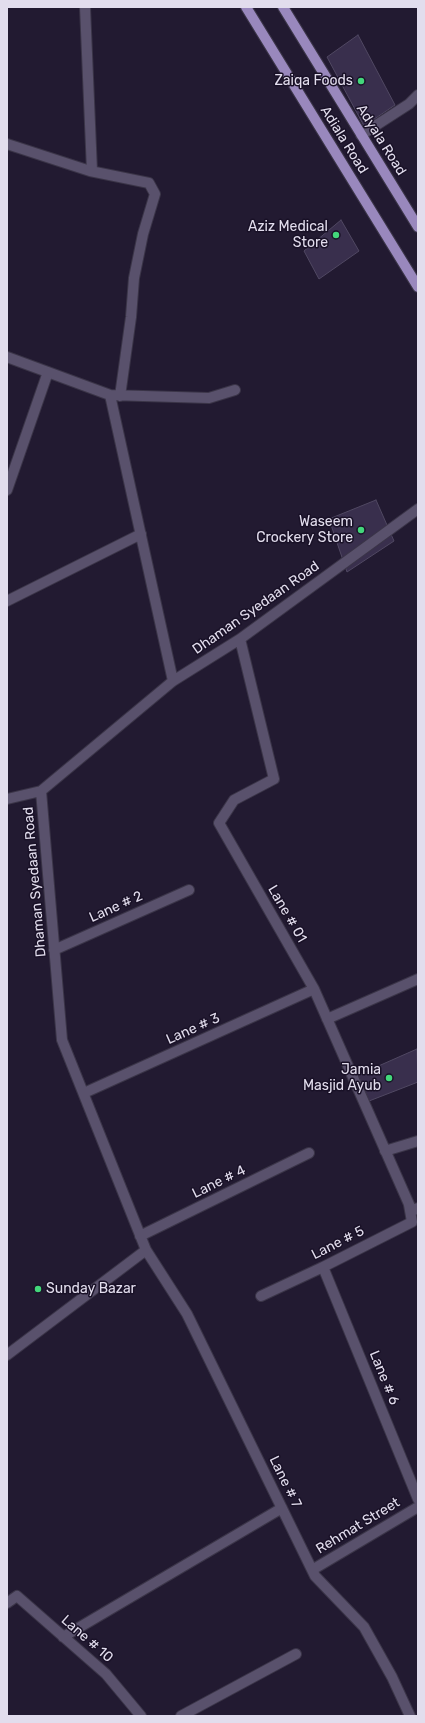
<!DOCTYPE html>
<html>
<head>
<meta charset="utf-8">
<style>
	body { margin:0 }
	#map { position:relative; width:425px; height:1723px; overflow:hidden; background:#221a31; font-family:Rubik,sans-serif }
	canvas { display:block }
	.frame { position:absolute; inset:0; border:8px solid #e2dded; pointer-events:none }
</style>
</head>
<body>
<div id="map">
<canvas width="425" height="1723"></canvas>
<div class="frame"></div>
</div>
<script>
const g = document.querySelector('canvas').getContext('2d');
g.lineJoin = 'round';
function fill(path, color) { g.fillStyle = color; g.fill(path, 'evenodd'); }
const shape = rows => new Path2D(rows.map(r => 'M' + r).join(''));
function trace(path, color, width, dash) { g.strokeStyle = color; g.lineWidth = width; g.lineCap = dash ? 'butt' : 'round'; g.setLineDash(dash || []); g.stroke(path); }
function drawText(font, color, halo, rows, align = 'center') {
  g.font = font + ' Rubik,sans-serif'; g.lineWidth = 3; g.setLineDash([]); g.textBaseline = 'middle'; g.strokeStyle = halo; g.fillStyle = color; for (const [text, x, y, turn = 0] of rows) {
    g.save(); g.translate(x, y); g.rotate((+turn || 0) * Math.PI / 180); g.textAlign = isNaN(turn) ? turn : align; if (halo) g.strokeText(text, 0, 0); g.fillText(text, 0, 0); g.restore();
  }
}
const building = shape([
	[358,35,395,105,364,126,327,57,358,35],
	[341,220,359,251,319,279,304,251,341,220],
	[376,500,394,541,347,572,329,519,376,500],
	[417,1049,418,1082,369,1101,358,1075,417,1049]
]);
const street = shape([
	[85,7,92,171],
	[361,135,409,104,418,95],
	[7,144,90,171,149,183,155,194,143,234,134,278,131,317,120,396],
	[7,357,110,395,209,398,235,390],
	[110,395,173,681],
	[7,490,48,372],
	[7,601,141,534],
	[240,639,274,779,234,800,219,823,314,989,412,1211,418,1208],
	[7,799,41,791],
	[54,950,189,890],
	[327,1019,418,979],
	[84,1093,314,989],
	[385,1151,418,1141],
	[140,1236,309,1153],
	[146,1250,187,1314,315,1576,364,1627,392,1677,410,1716],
	[323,1267,418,1499],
	[261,1296,323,1267,412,1222,409,1205],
	[7,1355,146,1250,62,1040,41,791,173,681,240,639,418,509],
	[312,1570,418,1507],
	[7,1603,17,1596,106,1674,141,1716],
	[63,1637,282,1508],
	[181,1716,296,1654]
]);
const primary = shape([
	[246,7,418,287],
	[283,7,418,227]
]);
const markers = [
	[361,81,4,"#43d77b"],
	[336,235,4,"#43d77b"],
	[361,530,4,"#43d77b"],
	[389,1078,4,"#43d77b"],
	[38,1289,4,"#43d77b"]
];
const poiNames = [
	["Zaiqa Foods",353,81],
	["Aziz Medical",328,227],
	["Store",328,243],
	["Waseem",353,522],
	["Crockery Store",353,538],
	["Jamia",381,1070],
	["Masjid Ayub",381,1086],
	["Sunday Bazar",46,1289,"left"]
];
const streetNames = [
	["Adiala Road",344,140,58],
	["Adyala Road",381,140,58],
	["Dhaman Syedaan Road",256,608,-35],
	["Dhaman Syedaan Road",35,882,-95],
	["Lane # 2",116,907,-24],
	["Lane # 01",287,914,60],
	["Lane # 3",193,1029,-24],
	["Lane # 4",219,1182,-26],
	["Lane # 5",338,1243,-27],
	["Lane # 6",384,1378,68],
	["Lane # 7",285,1482,64],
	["Rehmat Street",358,1526,-31],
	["Lane # 10",87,1639,41]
];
fill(building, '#392f4d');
trace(building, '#504862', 1);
trace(street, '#3b3548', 12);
trace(primary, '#3b3548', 12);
trace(street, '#59516c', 10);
trace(primary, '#9988bd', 10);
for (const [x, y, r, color] of markers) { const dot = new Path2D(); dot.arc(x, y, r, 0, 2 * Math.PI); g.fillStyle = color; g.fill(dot); trace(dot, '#191127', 1.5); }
drawText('14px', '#e2dded', '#191127', poiNames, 'right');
drawText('14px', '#e2dded', '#191127', streetNames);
</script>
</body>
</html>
